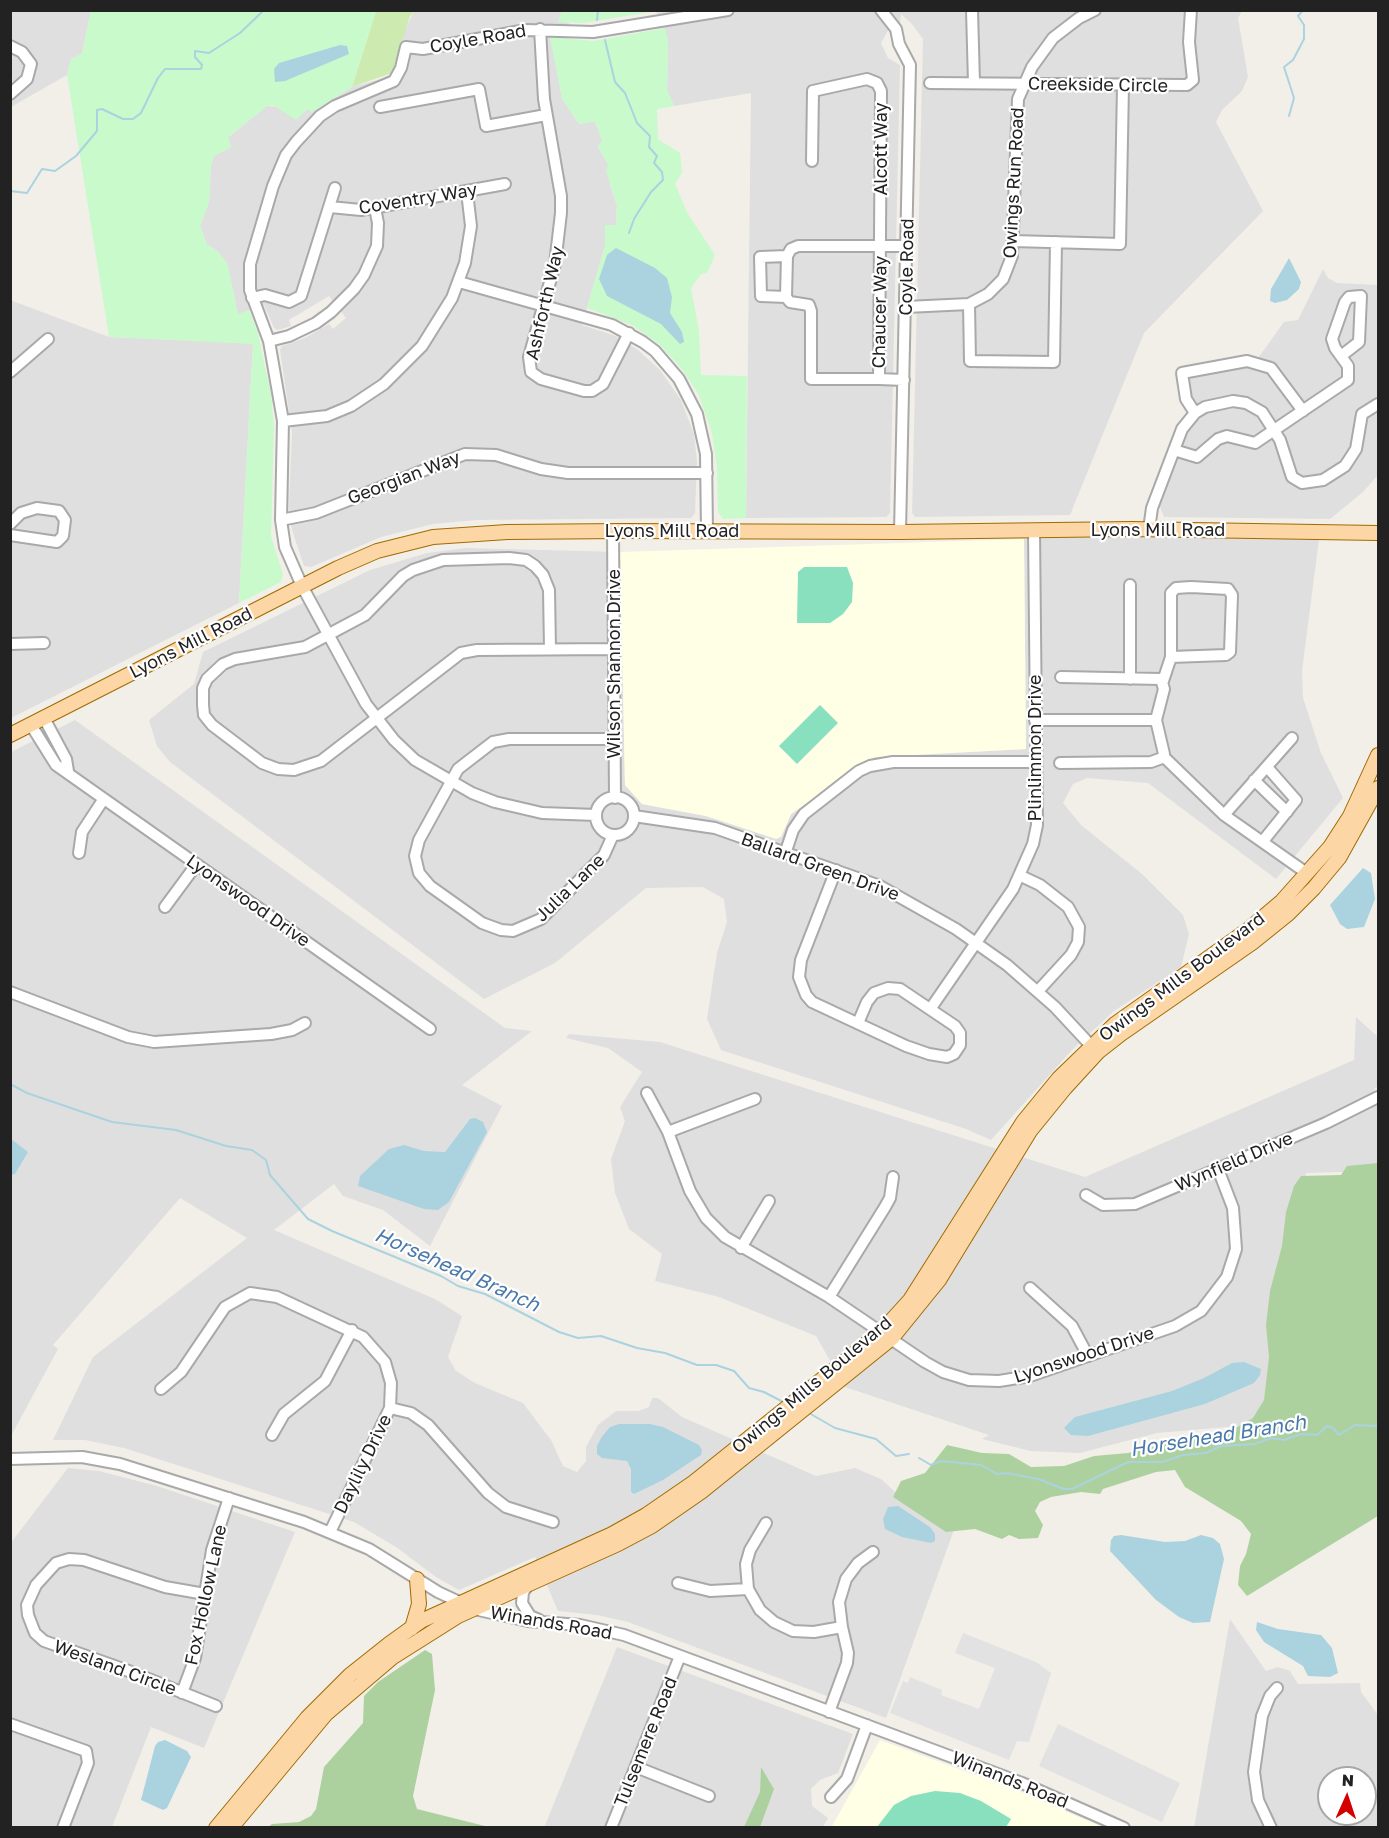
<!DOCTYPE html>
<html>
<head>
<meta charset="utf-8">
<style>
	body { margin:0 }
	#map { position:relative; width:1389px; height:1838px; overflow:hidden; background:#f2efe9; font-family:"Golos Text",sans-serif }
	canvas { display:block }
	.frame { position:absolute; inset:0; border:12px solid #222; pointer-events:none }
	.north { position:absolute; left:1317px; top:1766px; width:60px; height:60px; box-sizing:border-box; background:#fff; border:2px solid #a7a7a7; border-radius:50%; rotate:3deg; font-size:16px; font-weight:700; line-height:24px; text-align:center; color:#222 }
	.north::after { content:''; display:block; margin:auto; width:21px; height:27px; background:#d40000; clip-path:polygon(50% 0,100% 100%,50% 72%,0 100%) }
</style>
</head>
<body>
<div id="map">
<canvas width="1389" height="1838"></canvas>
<div class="frame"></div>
<div class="north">N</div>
</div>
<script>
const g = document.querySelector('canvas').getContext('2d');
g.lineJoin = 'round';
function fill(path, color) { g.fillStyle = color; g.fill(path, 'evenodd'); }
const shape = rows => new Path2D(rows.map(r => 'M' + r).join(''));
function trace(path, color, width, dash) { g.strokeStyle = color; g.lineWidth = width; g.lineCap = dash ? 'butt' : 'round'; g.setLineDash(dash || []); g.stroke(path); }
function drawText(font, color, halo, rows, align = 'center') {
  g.font = font + ' "Golos Text",sans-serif'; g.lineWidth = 4.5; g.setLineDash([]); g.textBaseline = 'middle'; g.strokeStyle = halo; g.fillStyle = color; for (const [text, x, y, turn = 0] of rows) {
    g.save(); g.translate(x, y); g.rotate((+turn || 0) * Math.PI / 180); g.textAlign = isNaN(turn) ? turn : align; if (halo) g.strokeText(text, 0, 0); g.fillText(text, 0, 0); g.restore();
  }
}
const residential = shape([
	[11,11,91,11,82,54,71,59,67,75,11,107],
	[414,11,562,11,559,21,569,23,567,39,551,37,562,98,579,124,595,121,602,140,598,147,608,164,610,185,617,205,616,225,605,225,605,246,582,325,616,336,638,350,660,370,681,400,694,434,697,461,695,513,691,518,477,520,433,524,381,537,311,567,304,566,292,530,289,506,292,432,280,350,282,346,305,338,329,324,333,329,346,318,329,296,289,320,291,326,278,330,274,328,264,305,238,315,227,263,216,250,207,245,200,226,209,202,211,165,214,156,231,147,227,138,267,106,308,108,312,112,352,87,389,77,397,64,403,34],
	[656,11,1242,11,1238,18,1248,77,1242,91,1222,110,1216,122,1263,211,1144,333,1070,515,915,517,912,513,923,39,912,24,901,14,900,26,889,29,881,43,888,58,900,65,890,513,886,517,746,518,751,93,674,106,667,90,668,41],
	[1323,269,1328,278,1337,283,1378,285,1378,475,1363,492,1330,519,1164,517,1158,502,1190,423,1188,378,1253,365,1284,322,1298,320],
	[10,300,109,337,253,343,239,603,11,718],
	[1119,535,1319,539,1302,671,1303,698,1321,753,1343,798,1276,879,1148,783,1087,778,1073,784,1063,803,1081,825,1142,874,1183,915,1189,934,1181,967,1114,1011,1072,1050,991,1140,966,1129,721,1050,707,1019,717,953,727,922,724,899,703,887,646,888,555,963,484,999,170,762,157,746,149,720,194,684,203,652,370,570,427,553,466,548,620,552,625,785,642,804,706,816,781,837,791,814,875,757,1026,749,1024,539],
	[75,720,505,1028,532,1031,462,1085,502,1106,430,1246,383,1210,343,1196,334,1184,274,1230,435,1299,462,1316,448,1357,456,1371,475,1383,523,1403,551,1440,563,1466,577,1472,586,1461,586,1447,598,1425,616,1411,639,1411,649,1407,652,1398,658,1398,682,1417,816,1476,855,1468,881,1479,903,1499,955,1527,886,1718,628,1622,597,1615,558,1611,535,1557,459,1590,436,1577,396,1547,354,1522,124,1448,85,1440,53,1440,93,1357,247,1238,180,1198,53,1345,58,1349,11,1436,11,752],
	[1356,1017,1378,1037,1378,1086,1374,1089,1378,1099,1378,1171,1306,1173,1263,1424,1157,1433,1080,1453,1031,1451,982,1439,989,1435,845,1387,816,1336,719,1297,655,1281,662,1254,629,1229,615,1193,611,1159,625,1121,620,1107,642,1072,608,1048,566,1038,569,1034,660,1042,1085,1177,1354,1060],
	[68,1468,99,1471,157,1486,295,1532,204,1748,151,1727,112,1827,11,1827,10,1544],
	[1230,1619,1266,1671,1278,1667,1290,1671,1298,1684,1360,1683,1361,1692,1378,1715,1378,1827,1194,1828],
	[1329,1778,1365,1778,1365,1814,1329,1814],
	[617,1647,853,1734,838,1773,820,1780,811,1789,812,1806,828,1818,823,1827,544,1828]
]);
const education = shape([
	[1024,539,1026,749,875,757,791,814,781,837,776,839,706,816,642,804,625,785,620,552],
	[880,1740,1019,1791,1102,1827,831,1828]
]);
const grass = shape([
	[376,11,415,11,410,16,392,73,352,87]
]);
const forest = shape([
	[1378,1163,1378,1516,1247,1596,1238,1585,1240,1566,1246,1554,1251,1534,1241,1521,1185,1487,1175,1470,1156,1472,1103,1489,1100,1494,1081,1492,1051,1497,1040,1502,1035,1511,1043,1525,1038,1538,1019,1539,1009,1535,1002,1539,975,1529,946,1532,893,1497,901,1481,925,1473,947,1445,982,1453,1009,1454,1031,1467,1064,1466,1094,1456,1128,1453,1197,1435,1230,1431,1253,1418,1264,1400,1269,1357,1266,1325,1270,1291,1282,1246,1286,1212,1294,1186,1301,1176,1341,1175,1347,1166],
	[425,1650,432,1654,435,1690,413,1796,417,1809,489,1827,268,1827,272,1824,299,1822,311,1816,316,1809,324,1767,363,1723,364,1696,378,1682],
	[761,1767,774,1789,760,1827,744,1827,760,1792]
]);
const park = shape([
	[91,11,376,11,352,87,312,112,308,109,296,120,273,105,267,106,228,137,231,147,214,156,211,165,209,202,200,226,207,245,216,250,227,263,238,314,249,310,258,333,271,395,274,426,271,536,283,574,281,582,239,603,253,344,109,337,67,75,71,59,82,54],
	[562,11,656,10,657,11,583,23,558,22],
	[665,28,668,41,667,90,674,106,657,109,658,139,680,153,682,173,675,184,688,214,715,255,707,273,701,274,691,288,699,331,701,375,747,376,746,518,723,519,718,512,717,468,712,433,698,393,681,368,659,344,632,325,587,308,605,246,605,225,616,225,617,205,606,171,608,164,598,147,602,140,595,121,579,124,562,98,550,37,594,41]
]);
const pitch = shape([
	[804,567,847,567,853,583,852,602,843,614,830,623,797,623,798,572],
	[820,705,838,723,797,764,779,746],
	[935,1791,960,1793,981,1801,1011,1819,1006,1827,877,1827,894,1805,911,1796]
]);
const parking = shape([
	[963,1633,1036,1662,1051,1673,1029,1742,1017,1741,1009,1760,890,1713,903,1681,908,1683,910,1677,942,1690,941,1695,979,1709,995,1668,955,1653],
	[1058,1724,1180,1783,1162,1822,1039,1766]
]);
const water = shape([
	[340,45,347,46,349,54,285,81,275,82,274,69,279,63],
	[616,248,655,268,667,278,672,297,670,313,682,332,684,342,680,344,661,324,607,296,599,279,607,255],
	[1289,258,1301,282,1299,289,1287,300,1275,303,1270,301,1271,289],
	[1363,868,1371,873,1375,899,1364,927,1347,929,1340,924,1330,905],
	[475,1118,483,1122,487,1132,449,1202,438,1210,424,1209,358,1186,360,1176,389,1149,404,1145,424,1151,445,1152,470,1119],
	[11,1139,28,1152,15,1174,11,1175],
	[1244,1362,1261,1369,1260,1375,1254,1383,1205,1404,1088,1436,1071,1435,1064,1428,1075,1417,1172,1391,1204,1378,1232,1363],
	[619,1424,650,1424,663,1427,699,1445,702,1450,701,1455,663,1480,634,1494,631,1492,631,1469,627,1461,602,1458,597,1454,597,1446,601,1438,610,1427],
	[898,1506,930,1527,935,1534,935,1541,931,1543,902,1537,885,1529,883,1519,888,1507],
	[1121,1535,1165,1542,1185,1541,1201,1535,1213,1538,1220,1544,1224,1559,1210,1622,1193,1623,1179,1617,1156,1600,1110,1551,1111,1540,1114,1536],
	[1257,1622,1278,1629,1321,1635,1332,1648,1338,1673,1330,1677,1308,1676,1303,1666,1264,1642,1256,1630],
	[165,1740,187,1751,191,1757,167,1808,163,1810,141,1800,155,1746,158,1742]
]);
const stream = shape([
	[597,20,598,10],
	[605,40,615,82,625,93,637,123,650,136,649,147,657,156,654,163,662,172,663,180,651,192,634,219,629,233],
	[1289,116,1294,98,1284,67,1293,60,1304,39,1304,25,1298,16,1303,10],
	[10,191,27,193,42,169,55,171,76,156,97,131,97,110,102,109,123,119,133,119,141,113,158,78,165,69,201,69,202,65,195,57,195,51,209,53,240,33,264,10],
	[10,1084,27,1093,112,1122,176,1130,226,1146,252,1150,266,1160,270,1175,308,1219,332,1231,441,1276,458,1286,485,1294,559,1332,578,1338,601,1336,637,1348,665,1353,697,1365,716,1365,734,1371,749,1388,764,1392,785,1403],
	[809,1413,835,1428,876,1439,896,1456,909,1454],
	[919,1458,931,1465,941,1461,981,1465,997,1474,1006,1473,1038,1479,1064,1489,1072,1489,1128,1462,1163,1462,1183,1455,1206,1453,1221,1446,1255,1444,1271,1438,1284,1440,1301,1434,1317,1435,1327,1426,1333,1428,1339,1435,1355,1425,1376,1426,1378,1422]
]);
const minor = shape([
	[881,10,896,29,899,44,910,65,900,532],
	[972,10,974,83],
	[540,29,544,99,561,196,561,213,555,264,529,357,531,372,541,379,584,391,592,391,603,384,629,333],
	[10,46,22,52,31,64,27,79,10,94],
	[930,83,1187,85,1193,80,1189,42,1191,10],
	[380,107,479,89,486,126,546,115],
	[330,207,361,210,505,184],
	[1013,241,1120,244,1123,86],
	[787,256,786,297,761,296,760,257,787,256,791,249,798,246,907,246],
	[459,282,612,325,643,342,655,351,679,379,697,414,706,454,707,531],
	[786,297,790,302,809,305,811,311,811,379,879,379,881,91,877,83,867,79,813,91,812,161],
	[252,298,265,295,289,302,301,296,335,188],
	[969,304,970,361,1054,362,1056,242],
	[906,307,969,304,988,294,1003,279,1012,256,1018,99,1032,67,1053,38,1079,18,1095,10],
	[269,341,289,336,316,323,331,312,354,289,364,275,377,246,378,223,375,208],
	[10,372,48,339],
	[879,379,904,380],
	[1195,413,1186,399,1182,373,1247,361,1271,368,1303,411],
	[283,421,327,416,351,406,384,384,422,346,452,298,465,263,471,226,467,192],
	[1174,450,1197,457,1218,439,1227,436,1255,443,1348,380,1348,366,1335,348,1332,339,1345,302,1349,297,1361,296,1359,342,1341,356],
	[281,520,316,513,465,454,496,455,541,469,568,473,707,473],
	[10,524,21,513,37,508,59,511,65,520,63,536,57,542,10,535],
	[1149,529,1152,508,1182,429,1195,413,1205,407,1233,401,1246,403,1262,412,1280,440,1292,477,1302,483,1323,480,1345,466,1356,449,1362,414,1378,404],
	[613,531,615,798],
	[10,644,44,643],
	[550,649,549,590,543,575,535,566,526,560,509,558,443,560,413,570,403,576,365,615,305,647,235,659,223,664,207,679,203,688,203,705,204,715,212,725,262,763,278,769,294,770,321,761,461,653,477,650,614,649],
	[1130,679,1130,585],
	[1163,681,1171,657,1171,593,1176,588,1191,587,1228,589,1232,595,1230,652,1226,655,1171,657],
	[44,718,66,759,68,771],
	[1035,720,1156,720,1164,689,1161,679,1061,677],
	[31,725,56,765,430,1029],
	[613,739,509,739,493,742,458,769,419,840,415,856,419,873,430,886,482,923,501,930,513,931,541,919,604,855,613,835],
	[1164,757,1224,815,1308,874],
	[1060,763,1151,762,1162,758,1164,754,1156,720],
	[1254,780,1287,812],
	'596 816a19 19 0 1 1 38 0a19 19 0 1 1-38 0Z',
	[596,815,542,813,495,802,472,793,415,760,394,740,366,704,302,586,285,547,281,520,283,421,269,341,250,290,250,264,273,186,286,155,296,142,320,116,335,106,394,81,401,68,406,47,423,49,526,30,593,32,728,10],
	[1224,815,1292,738],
	[634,816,715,828,880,886,956,929,1007,965,1055,1007,1095,1050],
	[1263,841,1296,800,1267,767],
	[79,853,82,832,103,800],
	[785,854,793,830,804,814,859,771,870,766,893,762,1036,762],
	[836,870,801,960,799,977,806,995,812,1002,906,1046,929,1054,947,1057,954,1054,960,1045,960,1033,955,1026,900,989,888,988,874,993,867,1002,858,1023],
	[1021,876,1040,885,1068,907,1079,927,1078,942,1071,955,1038,991],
	[165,907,196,865],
	[10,992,128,1037,154,1042,271,1034,292,1030,305,1023],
	[931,1008,1013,889,1033,844,1037,825,1034,530],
	[647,1093,668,1132,690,1191,706,1218,725,1237,829,1297,925,1362,943,1372,969,1380,999,1381,1030,1376,1175,1326,1201,1311,1227,1277,1236,1249,1233,1208,1218,1169],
	[668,1132,755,1099],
	[1086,1195,1103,1205,1135,1204,1326,1123,1378,1097],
	[741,1248,769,1201],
	[1030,1288,1072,1326,1088,1356],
	[829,1297,885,1207,890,1198,893,1177],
	[161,1389,181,1372,225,1307,250,1293,277,1297,363,1337,385,1362,391,1383,390,1408,330,1532],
	[390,1408,411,1413,428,1425,488,1493,506,1507,553,1522],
	[272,1435,284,1414,325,1381,352,1330],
	[10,1459,82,1457,120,1464,304,1522,369,1549,438,1592,474,1609,528,1621,580,1625,624,1635,1022,1783,1124,1828],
	[766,1523,750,1550,746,1564,748,1589,760,1610,774,1622,793,1631,814,1632,842,1627,848,1653,847,1663,829,1712],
	[530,1583,523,1592,522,1603,530,1616,539,1620],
	[678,1583,710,1591,748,1589],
	[205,1594,165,1587,84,1560,69,1559,56,1563,36,1585,27,1605,28,1615,35,1633,44,1641,126,1670,216,1706],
	[842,1627,839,1602,846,1579,858,1563,873,1552],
	[182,1693,195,1658,212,1550,229,1498],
	[10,1724,86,1751,88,1763,63,1828],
	[636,1767,709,1796],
	[831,1797,847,1779,867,1725],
	[611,1828,680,1656],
	[1271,1828,1258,1800,1254,1772,1262,1716,1270,1696,1277,1688]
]);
const major = shape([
	[10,735,338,568,377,551,433,537,507,532,622,531,900,532,1131,529,1378,533],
	[412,1628,419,1604,417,1579],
	[216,1828,307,1718,350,1675,389,1644,421,1621,612,1534,646,1515,694,1482,881,1332,910,1300,1023,1122,1059,1078,1115,1024,1249,929,1282,901,1330,847,1350,816,1378,755],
	[231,1828,326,1714,393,1657,458,1616,618,1544,652,1526,701,1492,892,1338,939,1280,1030,1131,1065,1088,1098,1052,1121,1034,1252,943,1288,914,1314,888,1339,858,1378,788]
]);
const streetNames = [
	["Coyle Road",478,39,-10],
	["Creekside Circle",1098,85,1],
	["Alcott Way",881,149,-90],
	["Owings Run Road",1014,183,-87],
	["Coventry Way",418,199,-9],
	["Coyle Road",907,267,-89],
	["Ashforth Way",545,303,-77],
	["Chaucer Way",880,312,-89],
	["Georgian Way",404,478,-21],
	["Lyons Mill Road",1158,530],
	["Lyons Mill Road",672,531],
	["Lyons Mill Road",191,643,-27],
	["Wilson Shannon Drive",614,664,-90],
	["Plinlimmon Drive",1035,748,-90],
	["Ballard Green Drive",820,867,20],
	["Julia Lane",570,888,-44],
	["Lyonswood Drive",248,901,35],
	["Owings Mills Boulevard",1182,977,-37],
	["Wynfield Drive",1234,1162,-23],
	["Lyonswood Drive",1084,1355,-18],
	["Owings Mills Boulevard",812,1385,-40],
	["Daylily Drive",363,1464,-64],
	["Fox Hollow Lane",206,1595,-78],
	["Winands Road",551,1623,10],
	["Wesland Circle",115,1668,20],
	["Tulsemere Road",646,1742,-68],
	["Winands Road",1010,1780,22]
];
const waterNames = [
	["Horsehead Branch",457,1270,24],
	["Horsehead Branch",1218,1436,-9]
];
fill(residential, '#e0dfdf');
fill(education, '#ffffe5');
fill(grass, '#cdebb0');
fill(forest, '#add19e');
fill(park, '#c8facc');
fill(pitch, '#88e0be');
fill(parking, '#e2e2e2');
fill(water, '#aad3df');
trace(stream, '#aad3df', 2);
trace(minor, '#a9a9a9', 14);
trace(major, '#a06b00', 16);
trace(minor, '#fff', 10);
trace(major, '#fcd6a4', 14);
drawText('18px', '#222', '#fff', streetNames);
drawText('italic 20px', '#4a7aab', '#fff', waterNames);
</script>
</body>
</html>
